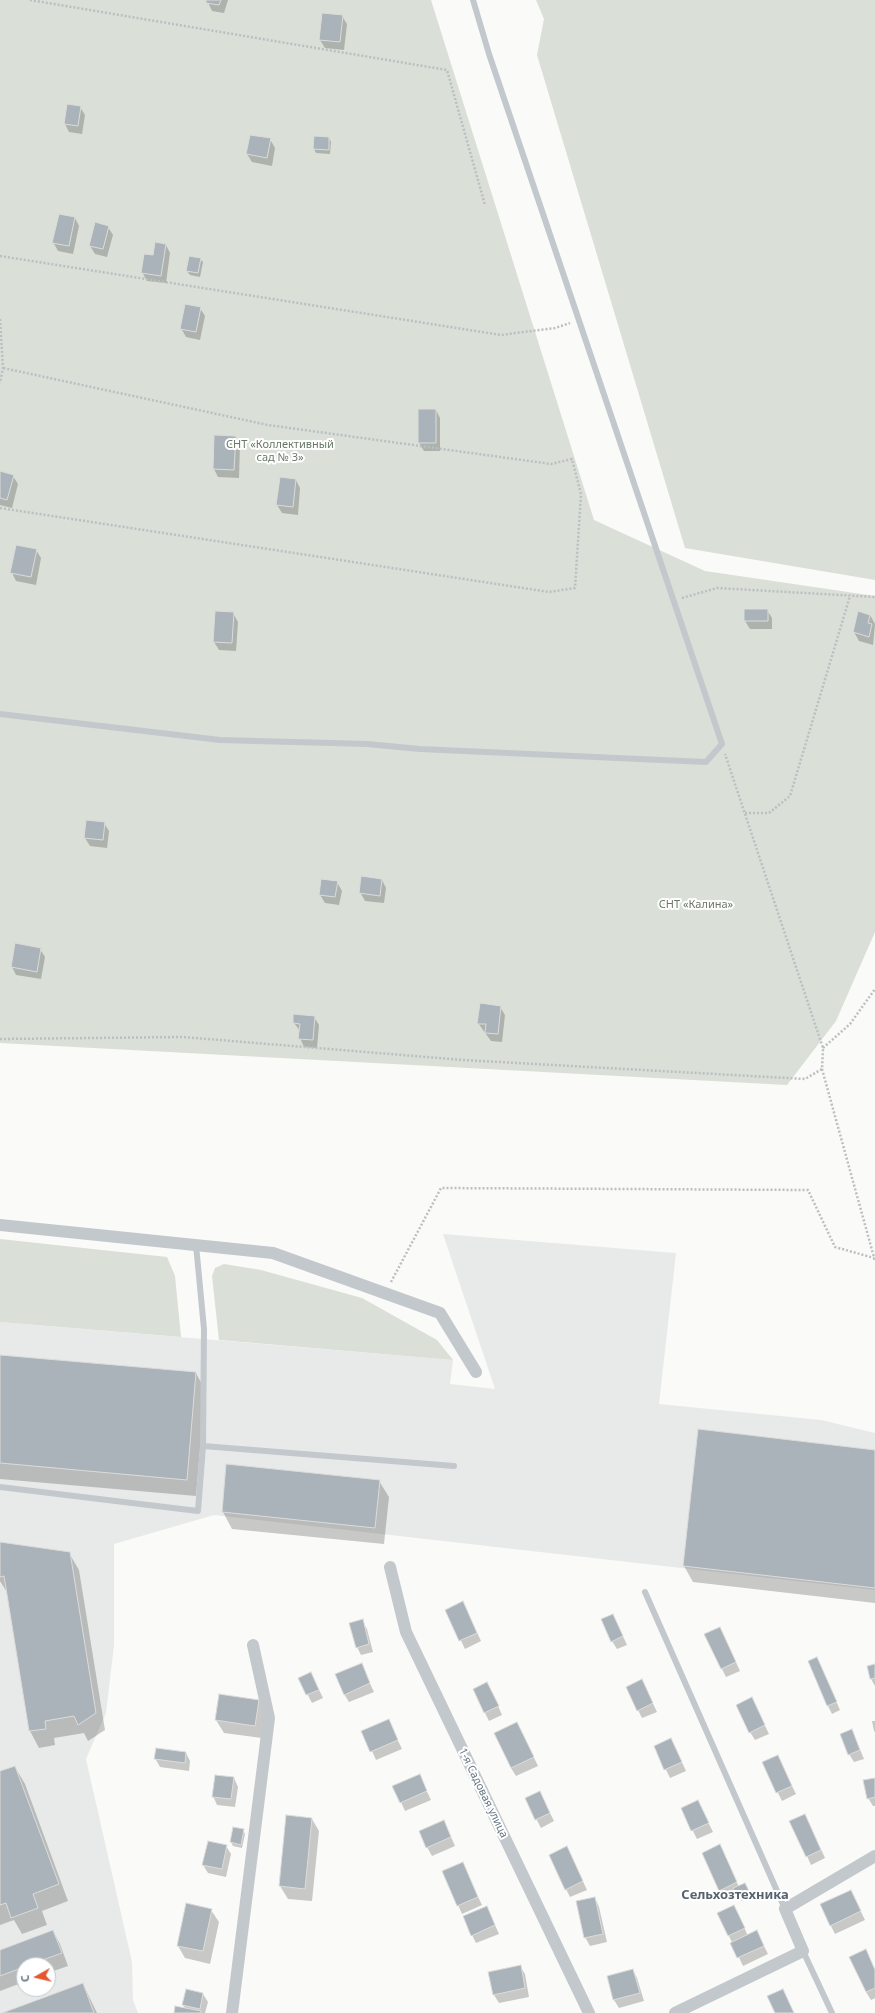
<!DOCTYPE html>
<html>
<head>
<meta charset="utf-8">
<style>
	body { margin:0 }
	#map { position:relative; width:875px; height:2013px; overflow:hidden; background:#fafaf8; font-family:"Noto Sans",sans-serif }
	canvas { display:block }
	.north { position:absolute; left:16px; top:1957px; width:40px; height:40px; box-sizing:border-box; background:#fff; border:1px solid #c1c8cd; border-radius:50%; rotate:262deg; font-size:11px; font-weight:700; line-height:16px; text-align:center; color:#657683 }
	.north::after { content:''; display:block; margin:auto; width:14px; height:18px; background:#e4572e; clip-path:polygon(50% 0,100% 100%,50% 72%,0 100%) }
</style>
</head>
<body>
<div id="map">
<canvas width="875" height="2013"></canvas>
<div class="north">С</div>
</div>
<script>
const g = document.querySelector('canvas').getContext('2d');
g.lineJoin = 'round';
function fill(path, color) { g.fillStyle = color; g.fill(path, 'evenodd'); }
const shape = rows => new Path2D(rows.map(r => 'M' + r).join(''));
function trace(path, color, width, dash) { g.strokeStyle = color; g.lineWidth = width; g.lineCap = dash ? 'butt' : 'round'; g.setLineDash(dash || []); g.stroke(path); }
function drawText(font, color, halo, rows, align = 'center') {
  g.font = font + ' "Noto Sans",sans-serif'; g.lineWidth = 4; g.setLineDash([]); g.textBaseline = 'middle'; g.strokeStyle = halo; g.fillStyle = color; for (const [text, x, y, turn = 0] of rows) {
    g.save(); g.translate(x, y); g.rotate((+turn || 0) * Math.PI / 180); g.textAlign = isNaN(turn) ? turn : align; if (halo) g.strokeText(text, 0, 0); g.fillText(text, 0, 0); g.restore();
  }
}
const built = shape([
	[443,1234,676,1253,659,1404,821,1420,875,1433,875,1590,214,1515,114,1544,114,1645,106,1713,86,1759,132,1962,133,2000,138,2013,0,2013,0,1322,453,1360,450,1384,495,1389],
	[24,1965,48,1965,48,1989,24,1989]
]);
const green = shape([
	[0,0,431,0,594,520,705,571,875,596,875,932,836,1021,787,1085,0,1043],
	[536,0,875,0,875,580,685,548,537,55,544,19],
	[0,1239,167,1257,175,1276,181,1337,0,1322],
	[224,1264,261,1270,362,1298,437,1340,453,1360,219,1340,212,1276,215,1268]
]);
const shadow = shape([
	[207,0,228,0,224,13,212,11],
	[342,16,347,24,344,50,325,48,320,40],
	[80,107,85,115,82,134,69,132,65,124],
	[315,137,329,138,331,142,330,154,316,153,314,149],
	[270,139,275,148,272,166,252,162,247,154],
	[75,218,79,226,73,254,58,251,53,242],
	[108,227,113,235,107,257,95,254,90,246],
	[166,245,170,253,166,283,147,281,142,272],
	[200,259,203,262,200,277,190,275,187,271],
	[200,308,205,316,200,340,186,337,181,328],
	[436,410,440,418,440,451,424,451,419,443],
	[236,437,240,445,239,478,218,477,214,469],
	[0,472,13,476,18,484,12,508,0,505],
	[296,480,300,488,298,515,282,513,277,505],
	[36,550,41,558,36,585,16,581,12,573],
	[767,610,772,618,772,629,750,629,745,621],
	[859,612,870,615,875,624,873,645,859,641,854,632],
	[233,613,238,622,236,651,219,650,214,642],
	[104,823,109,831,107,848,90,846,85,838],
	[382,880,386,888,384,903,365,901,360,892],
	[337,882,342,891,339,905,325,903,320,895],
	[40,949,45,957,41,979,16,975,12,967],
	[500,1007,505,1015,502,1042,491,1041,478,1023],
	[314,1017,319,1025,317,1048,304,1047,300,1038,300,1031,294,1023],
	[0,1356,196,1373,205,1390,196,1496,0,1479],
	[875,1451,875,1603,693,1582,684,1566],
	[227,1465,379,1481,389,1497,384,1544,232,1529,223,1512],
	[0,1543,69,1553,79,1570,105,1730,88,1741,84,1733,54,1738,55,1745,39,1748,30,1731,8,1594,0,1581],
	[463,1602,481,1641,465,1649,446,1610],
	[362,1621,367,1629,373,1652,361,1655,357,1647],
	[617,1623,627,1645,617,1649,612,1641],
	[724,1636,740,1671,726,1677,722,1669],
	[817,1658,840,1710,832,1714,828,1706],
	[361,1664,374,1692,349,1702,344,1694],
	[875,1665,875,1686,871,1679],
	[311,1673,323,1698,312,1703,299,1678],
	[646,1689,657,1712,642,1718,638,1710],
	[492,1692,502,1715,489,1721,485,1713],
	[220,1695,259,1701,266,1713,262,1738,224,1733,216,1720],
	[756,1707,769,1734,755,1740,750,1732],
	[388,1720,402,1749,376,1760,363,1731],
	[872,1721,875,1721,875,1732,874,1731],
	[852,1730,864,1759,854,1762,849,1754],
	[521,1731,538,1766,516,1776,511,1768],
	[671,1739,686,1771,670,1778,655,1747],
	[186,1753,190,1761,189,1771,160,1767,155,1758],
	[777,1756,796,1794,782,1801,763,1763],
	[15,1767,25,1784,68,1901,42,1911,47,1925,22,1934,14,1920,0,1925,0,1773],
	[419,1775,431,1800,405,1811,401,1802],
	[234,1778,238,1787,235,1807,217,1805,213,1796],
	[875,1779,875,1806,873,1806,868,1798],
	[540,1793,554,1821,541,1828,526,1799],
	[698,1802,713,1832,697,1839,682,1809],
	[312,1819,319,1831,312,1901,288,1899,280,1886],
	[809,1823,825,1858,811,1865,807,1856],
	[243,1830,245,1834,242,1848,233,1846,231,1842],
	[448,1830,455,1846,432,1856,427,1847],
	[226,1846,231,1854,226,1877,208,1873,203,1865],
	[724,1854,739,1887,747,1888,751,1897,741,1901,737,1893,725,1898,720,1890],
	[571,1856,587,1890,570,1897,566,1889],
	[462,1863,482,1905,462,1914,458,1905],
	[851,1891,865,1920,835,1934,831,1926],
	[595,1898,599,1907,607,1942,590,1946,585,1937],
	[487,1907,499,1934,476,1943,472,1935],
	[211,1910,219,1922,210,1964,185,1958,178,1946],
	[738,1914,748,1936,761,1940,768,1954,743,1966,729,1936],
	[53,1931,60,1944,68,1966,48,1973,48,1965,24,1965,24,1982,0,1991,0,1951],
	[870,1959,875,1970,875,1998,871,2000,866,1992],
	[520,1966,525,1974,529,1997,499,2003,494,1995,489,1972],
	[633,1970,637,1978,644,2001,619,2008,614,2000,608,1977],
	[83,1984,97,2013,5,2013],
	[203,1994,208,2002,205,2013,175,2013,186,2009,183,2005]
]);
const building = shape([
	[206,0,221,0,219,5,206,3,206,0],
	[322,13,343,15,340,42,319,40,322,13],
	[67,104,81,106,78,126,64,124,67,104],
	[250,135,271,138,267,158,246,154,250,135],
	[314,136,329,137,329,150,313,149,314,136],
	[59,214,75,217,69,246,52,243,59,214],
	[95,222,109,226,103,249,89,246,95,222],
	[155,242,166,244,161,276,141,273,144,254,153,255,155,242],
	[189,256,201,258,198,273,186,271,189,256],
	[185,304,201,307,196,332,180,329,185,304],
	[418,409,436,409,436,443,418,443,418,409],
	[214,435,236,436,234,470,213,469,214,435],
	[0,471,14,475,7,500,0,498,0,471],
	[280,477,296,479,293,507,276,505,280,477],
	[16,545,37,549,31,577,10,573,16,545],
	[744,609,768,609,768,621,744,621,744,609],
	[215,611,234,612,232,643,213,642,215,611],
	[858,611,870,615,868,623,872,624,869,637,853,632,858,611],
	[86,820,105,822,103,840,84,838,86,820],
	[361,876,382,879,380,896,359,893,361,876],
	[321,879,338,881,335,897,319,895,321,879],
	[15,943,41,948,37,972,11,967,15,943],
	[480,1003,501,1006,498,1034,485,1033,486,1024,477,1024,480,1003],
	[293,1014,315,1016,313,1040,298,1039,300,1024,293,1023,293,1014],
	[0,1355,196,1372,187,1480,0,1463,0,1355],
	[698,1429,875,1450,875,1588,683,1566,698,1429],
	[226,1464,380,1480,375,1528,222,1512,226,1464],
	[0,1542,70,1552,96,1713,78,1725,74,1716,45,1721,46,1729,29,1731,4,1576,0,1577,0,1542],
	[463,1601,477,1633,459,1641,445,1610,463,1601],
	[613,1614,623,1636,611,1642,601,1619,613,1614],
	[363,1619,369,1644,356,1648,349,1623,363,1619],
	[720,1627,736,1662,721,1669,704,1634,720,1627],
	[817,1657,837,1702,827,1706,808,1661,817,1657],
	[362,1663,370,1683,344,1695,335,1674,362,1663],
	[875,1664,875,1678,870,1679,867,1666,875,1664],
	[311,1672,319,1690,306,1695,298,1678,311,1672],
	[642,1679,653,1703,637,1711,626,1687,642,1679],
	[487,1682,499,1706,484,1713,473,1689,487,1682],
	[219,1694,259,1700,255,1726,215,1720,219,1694],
	[752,1697,765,1725,749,1733,736,1705,752,1697],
	[389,1719,398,1740,370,1752,361,1731,389,1719],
	[517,1722,534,1757,511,1768,494,1733,517,1722],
	[852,1729,860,1750,848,1755,840,1734,852,1729],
	[671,1738,682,1762,664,1770,654,1746,671,1738],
	[156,1748,186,1752,185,1763,154,1759,156,1748],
	[778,1755,792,1786,776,1793,762,1762,778,1755],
	[15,1766,59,1884,33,1894,38,1908,11,1918,6,1903,0,1905,0,1771,15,1766],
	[420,1774,427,1791,400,1803,392,1786,420,1774],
	[215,1775,234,1777,231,1799,212,1797,215,1775],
	[875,1778,875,1797,867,1799,863,1780,875,1778],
	[540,1791,550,1813,535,1820,525,1798,540,1791],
	[698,1800,709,1823,691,1831,681,1808,698,1800],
	[805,1814,821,1850,806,1857,789,1821,805,1814],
	[286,1815,312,1818,305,1889,279,1886,286,1815],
	[444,1820,451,1837,426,1848,419,1831,444,1820],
	[233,1827,244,1829,241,1845,230,1842,233,1827],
	[208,1841,227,1845,222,1869,202,1865,208,1841],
	[720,1844,737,1882,719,1891,702,1853,720,1844],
	[567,1846,583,1881,565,1890,549,1855,567,1846],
	[463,1862,478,1897,457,1906,442,1871,463,1862],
	[745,1883,750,1893,738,1898,733,1888,745,1883],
	[851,1890,861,1911,830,1926,820,1904,851,1890],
	[595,1897,603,1934,584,1938,576,1901,595,1897],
	[186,1903,212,1909,203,1951,177,1946,186,1903],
	[734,1905,745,1928,728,1936,717,1913,734,1905],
	[487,1906,495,1925,471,1936,463,1916,487,1906],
	[53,1930,62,1953,29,1965,24,1965,24,1967,0,1976,0,1950,53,1930],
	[757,1930,764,1946,737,1958,730,1943,757,1930],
	[866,1949,875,1970,875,1988,866,1992,849,1957,866,1949],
	[521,1965,525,1988,493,1995,488,1972,521,1965],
	[633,1969,640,1993,613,2000,607,1976,633,1969],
	[83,1983,94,2013,2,2013,83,1983],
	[186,1989,203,1993,200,2009,182,2005,186,1989],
	[783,1989,794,2013,775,2013,767,1996,783,1989],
	[175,2006,201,2011,200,2013,174,2013,175,2006]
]);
const path = shape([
	[30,0,447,70,485,205],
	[0,256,501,335,555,328,570,323],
	[0,319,3,368,0,383],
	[0,508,549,592,575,588,581,494,572,459,551,464,268,425,3,368],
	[682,598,717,588,875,597],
	[745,813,769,813,790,796,850,596],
	[0,1039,183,1037,463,1060,805,1079,822,1069,823,1048,725,754],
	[823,1048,850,1024,875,989],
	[822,1069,875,1261],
	[391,1282,441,1188,808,1190,835,1247,874,1258]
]);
const lane = shape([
	[0,714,220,740,367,744,420,749,639,759,706,762,722,744,489,54,473,0],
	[196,1245,204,1329,203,1446],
	[0,1487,198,1511,203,1446,454,1466],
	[645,1592,785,1909],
	[803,1951,832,2013]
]);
const street = shape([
	[0,1225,273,1253,440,1313,476,1372],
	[390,1567,406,1632,589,2013],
	[232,2013,269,1718,253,1645],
	[675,2013,803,1951,785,1909,875,1856]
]);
const parkNames = [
	["СНТ «Коллективный",280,445],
	["сад № 3»",280,458],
	["СНТ «Калина»",696,905]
];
const streetNames = [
	["1-я Садовая улица",483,1793,64]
];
const quarterNames = [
	["Сельхозтехника",735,1895]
];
fill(built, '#e8e9e9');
fill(green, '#dadfd7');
fill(shadow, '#0003');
fill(building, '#aab3b9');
trace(building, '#dcdcda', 1);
trace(path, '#bbbfc2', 2.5, [2, 2]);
trace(lane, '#c3c8cc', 6);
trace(street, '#c3c8cc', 12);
drawText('11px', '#687a64', '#fff', parkNames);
drawText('11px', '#657683', '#fff', streetNames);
drawText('bold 13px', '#57646e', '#fff', quarterNames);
</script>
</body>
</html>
